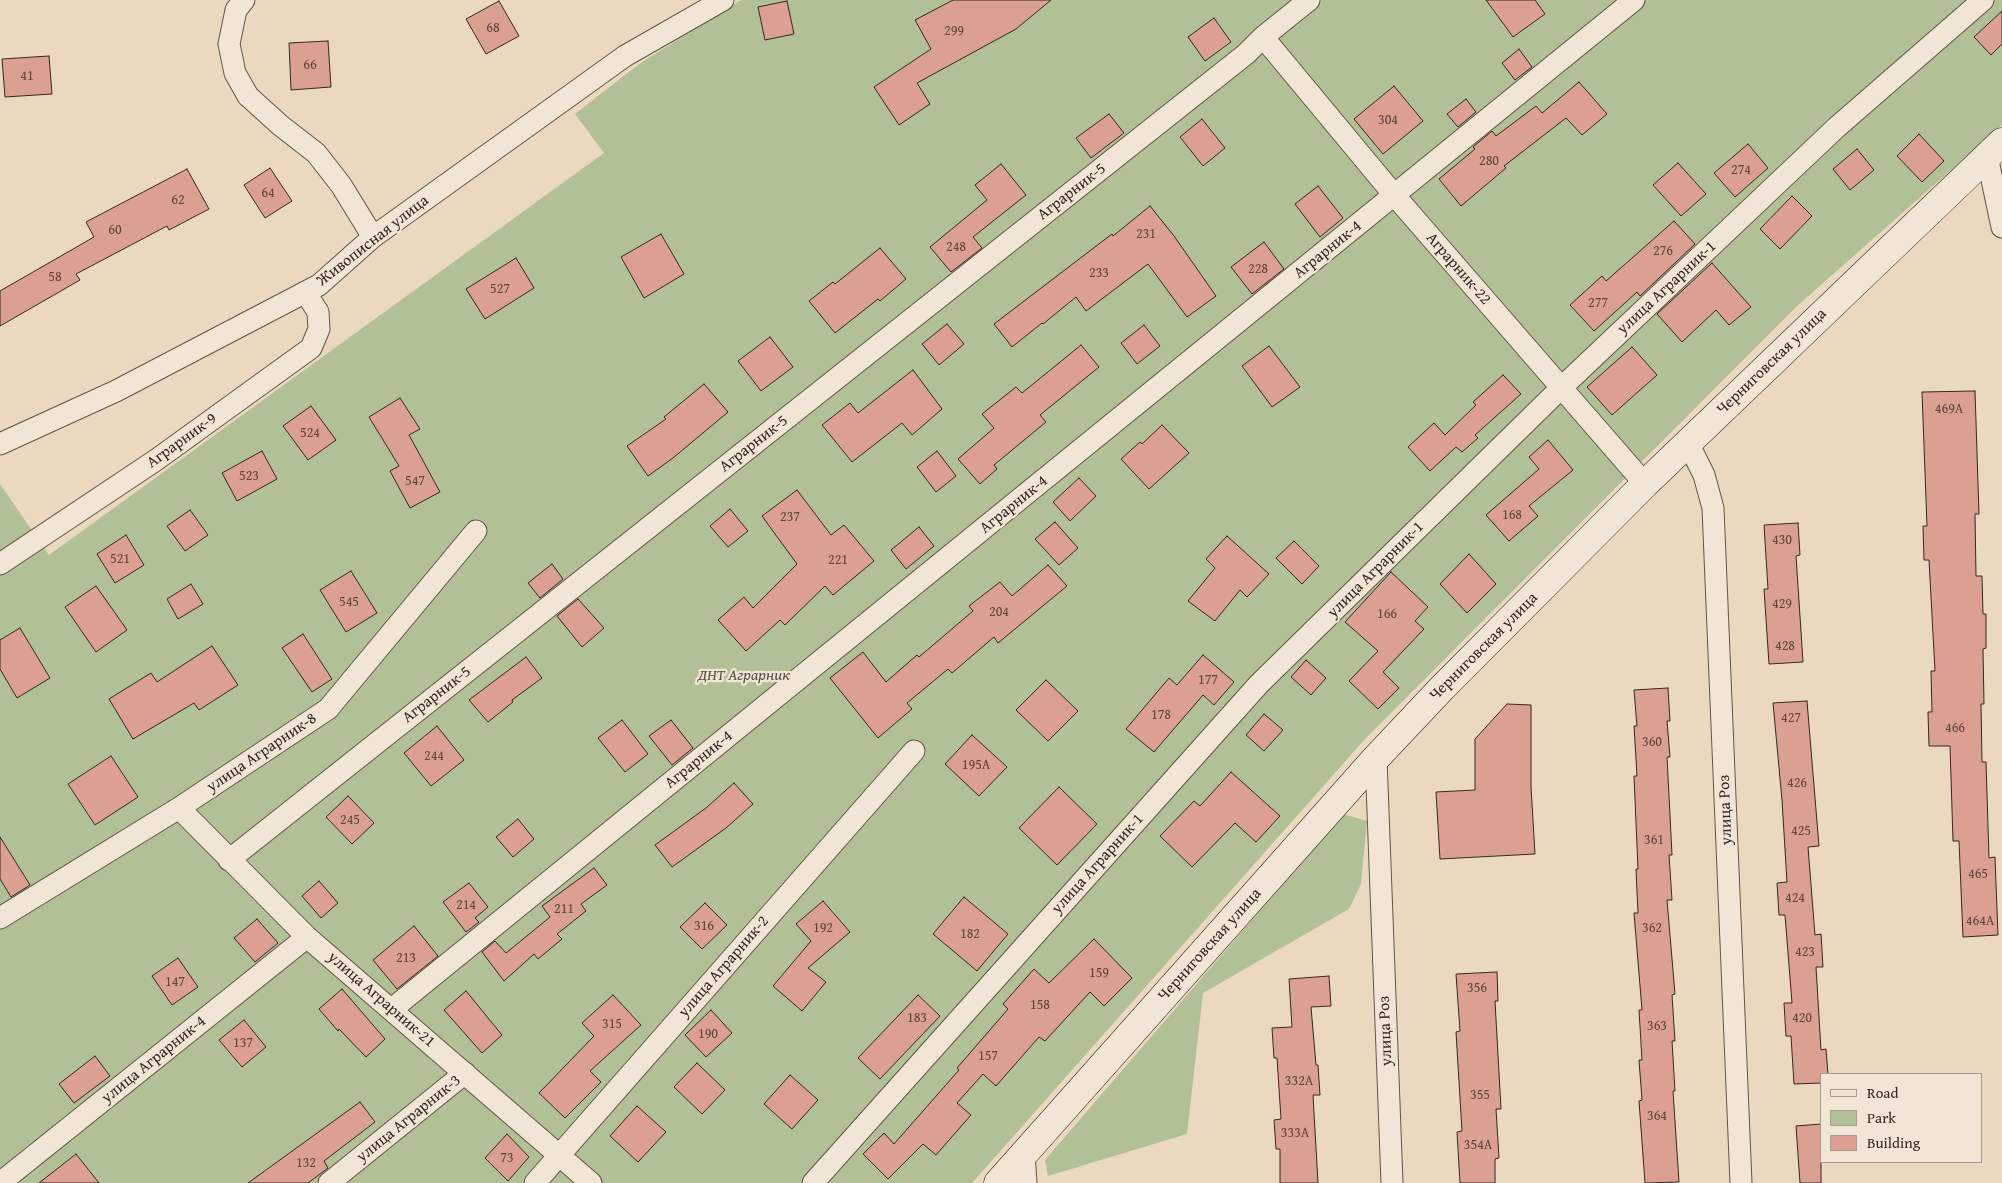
<!DOCTYPE html>
<html>
<head>
<meta charset="utf-8">
<style>
	body { margin:0 }
	#map { position:relative; width:2002px; height:1183px; overflow:hidden; background:#ead9be; font-family:"Gentium Book Plus",serif }
	canvas { display:block }
	.legend { position:absolute; left:1820px; top:1073px; width:162px; height:90px; box-sizing:border-box; background:#f1e6d5; border:1px solid #a69a8d; margin:0; padding:6px 9px; list-style:none; font-size:15px; color:#352722 }
	.legend li { display:flex; align-items:center; gap:10px; height:25px }
	.legend b { width:25px; border:1px solid #a69a8d }
</style>
</head>
<body>
<div id="map">
<canvas width="2002" height="1183"></canvas>
<ul class="legend">
<li><b style="height:6px;background:#f1e6d5"></b>Road</li>
<li><b style="height:14px;background:#b2c095"></b>Park</li>
<li><b style="height:14px;background:#dba092"></b>Building</li>
</ul>
</div>
<script>
const g = document.querySelector('canvas').getContext('2d');
g.lineJoin = 'round';
function fill(path, color) { g.fillStyle = color; g.fill(path, 'evenodd'); }
const shape = rows => new Path2D(rows.map(r => 'M' + r).join(''));
function trace(path, color, width, dash) { g.strokeStyle = color; g.lineWidth = width; g.lineCap = dash ? 'butt' : 'round'; g.setLineDash(dash || []); g.stroke(path); }
function drawText(font, color, halo, rows, align = 'center') {
  g.font = font + ' "Gentium Book Plus",serif'; g.lineWidth = 4.5; g.setLineDash([]); g.textBaseline = 'middle'; g.strokeStyle = halo; g.fillStyle = color; for (const [text, x, y, turn = 0] of rows) {
    g.save(); g.translate(x, y); g.rotate((+turn || 0) * Math.PI / 180); g.textAlign = isNaN(turn) ? turn : align; if (halo) g.strokeText(text, 0, 0); g.fillText(text, 0, 0); g.restore();
  }
}
const green = shape([
	[743,0,2002,0,2002,125,1797,306,1365,739,972,1183,0,1183,0,484,49,555,604,153,575,114,639,64,739,1],
	[1343,814,1367,821,1361,884,1349,909,1203,993,1187,1134,1048,1176,1045,1160]
]);
const building = shape([
	[953,0,1051,0,1016,29,917,83,930,104,899,125,874,87,931,49,915,20,953,0],
	[1486,0,1535,0,1545,14,1513,37,1486,0],
	[499,1,519,36,486,54,466,19,499,1],
	[787,1,794,34,765,40,758,7,787,1],
	[2002,11,2002,44,1991,55,1974,37,2002,11],
	[1214,18,1231,42,1205,61,1188,37,1214,18],
	[328,41,331,87,291,90,289,43,328,41],
	[1519,49,1532,67,1515,80,1502,63,1519,49],
	[49,56,52,94,5,97,2,59,49,56],
	[1579,82,1607,114,1582,135,1566,118,1504,166,1506,168,1461,206,1439,179,1475,149,1473,147,1492,131,1496,136,1536,106,1542,113,1579,82],
	[1394,86,1423,121,1383,154,1354,119,1394,86],
	[1466,99,1476,112,1458,127,1447,114,1466,99],
	[1109,114,1124,133,1091,158,1076,138,1109,114],
	[1202,119,1225,148,1203,166,1180,137,1202,119],
	[1919,134,1944,161,1922,182,1897,156,1919,134],
	[1748,144,1768,168,1735,197,1714,173,1748,144],
	[1857,149,1874,170,1850,190,1833,169,1857,149],
	[1678,163,1706,194,1681,216,1653,185,1678,163],
	[1001,164,1026,195,973,237,982,248,951,272,930,247,987,200,975,185,1001,164],
	[270,168,292,201,265,218,244,185,270,168],
	[187,169,209,209,169,230,167,226,76,274,80,280,0,326,0,291,94,237,86,222,187,169],
	[1318,186,1343,218,1320,237,1295,204,1318,186],
	[1792,196,1812,216,1780,249,1760,229,1792,196],
	[1150,206,1174,236,1216,296,1187,317,1148,264,1086,311,1076,297,1043,324,1042,323,1012,347,994,324,1112,234,1113,236,1150,206],
	[1674,221,1695,244,1640,296,1637,292,1594,331,1570,305,1602,276,1606,281,1674,221],
	[661,234,684,274,644,298,621,257,661,234],
	[1264,242,1284,269,1252,294,1231,267,1264,242],
	[880,248,906,279,880,301,878,299,835,333,809,301,833,282,835,284,880,248],
	[516,258,534,288,485,319,466,289,516,258],
	[1712,263,1751,307,1729,325,1716,310,1682,342,1657,314,1712,263],
	[947,324,964,344,939,365,922,344,947,324],
	[1144,325,1160,346,1137,364,1121,343,1144,325],
	[770,337,793,367,761,391,738,361,770,337],
	[1081,345,1099,367,1040,415,1046,422,994,465,997,469,980,484,958,459,994,428,982,414,1016,387,1022,393,1081,345],
	[1269,346,1300,387,1272,407,1242,366,1269,346],
	[1632,347,1657,375,1612,415,1587,387,1632,347],
	[913,370,942,409,912,435,902,423,852,462,822,425,850,403,858,413,913,370],
	[1503,375,1521,394,1475,435,1478,438,1462,452,1456,447,1430,471,1408,447,1434,423,1445,435,1476,405,1473,402,1503,375],
	[704,384,728,412,673,458,648,476,627,446,666,419,664,417,704,384],
	[1975,391,1979,514,1975,514,1976,576,1982,576,1983,614,1986,614,1986,648,1983,649,1984,704,1981,704,1982,762,1986,762,1989,858,1995,857,1998,935,1963,937,1959,841,1953,841,1950,746,1929,746,1928,712,1932,712,1931,671,1935,671,1929,560,1924,560,1923,526,1927,526,1922,392,1975,391],
	[400,398,420,429,409,435,440,492,410,508,390,471,399,466,369,417,400,398],
	[311,406,336,440,308,460,283,426,311,406],
	[1162,425,1189,453,1149,489,1121,459,1140,442,1142,444,1162,425],
	[1548,440,1573,470,1529,506,1538,516,1509,541,1486,515,1539,469,1529,457,1548,440],
	[262,451,277,479,237,501,222,473,262,451],
	[937,451,956,476,936,492,917,467,937,451],
	[1079,478,1096,496,1070,521,1053,502,1079,478],
	[797,490,831,535,844,525,874,561,833,595,825,586,785,625,780,620,746,651,718,620,744,597,753,608,797,564,762,516,797,490],
	[730,509,748,531,728,547,710,526,730,509],
	[190,510,208,535,185,551,167,526,190,510],
	[1055,522,1078,548,1059,565,1035,539,1055,522],
	[1798,523,1800,555,1796,556,1803,662,1769,664,1764,589,1768,589,1764,525,1798,523],
	[919,527,934,546,906,569,891,550,919,527],
	[126,535,144,565,115,583,97,554,126,535],
	[1227,536,1269,574,1247,597,1240,590,1215,621,1188,601,1215,568,1206,559,1227,536],
	[1294,541,1319,566,1302,584,1276,558,1294,541],
	[1469,554,1496,584,1467,613,1440,584,1469,554],
	[552,564,563,579,540,598,528,583,552,564],
	[1048,565,1067,586,998,643,994,637,952,673,948,669,907,703,912,709,878,738,830,678,863,652,886,682,917,655,919,657,973,611,969,606,1000,582,1012,596,1048,565],
	[351,571,377,613,346,632,320,590,351,571],
	[1391,572,1428,607,1415,621,1424,629,1383,672,1399,688,1378,709,1349,681,1378,651,1345,622,1391,572],
	[191,584,203,604,178,619,167,599,191,584],
	[96,586,127,630,96,652,65,607,96,586],
	[578,599,604,628,582,647,557,616,578,599],
	[20,628,50,678,17,698,0,669,0,640,20,628],
	[303,634,332,679,312,692,282,648,303,634],
	[212,646,238,685,199,710,194,703,133,739,109,699,151,673,157,682,212,646],
	[1203,655,1234,682,1214,705,1203,695,1154,752,1126,729,1169,678,1177,685,1203,655],
	[526,657,542,678,512,700,513,702,488,722,469,700,526,657],
	[1306,660,1326,678,1311,695,1291,677,1306,660],
	[1046,680,1078,711,1048,741,1016,710,1046,680],
	[1668,688,1670,721,1667,721,1670,757,1667,757,1672,855,1669,855,1672,900,1667,900,1675,994,1672,995,1675,1041,1672,1041,1675,1091,1673,1091,1679,1182,1645,1183,1639,1101,1642,1100,1639,1060,1642,1060,1639,1010,1642,1010,1634,913,1638,913,1636,869,1638,869,1634,776,1637,776,1634,726,1637,726,1634,690,1668,688],
	[1807,701,1819,846,1808,847,1815,935,1821,934,1823,967,1816,967,1821,1050,1826,1049,1828,1074,1821,1074,1821,1083,1794,1084,1791,1036,1786,1036,1784,1003,1792,1003,1785,915,1779,915,1777,883,1787,882,1782,800,1773,703,1807,701],
	[1507,704,1531,705,1531,787,1535,854,1440,859,1436,792,1475,790,1475,739,1507,704],
	[1264,714,1283,730,1264,751,1246,735,1264,714],
	[622,720,648,754,625,772,598,738,622,720],
	[671,720,693,748,672,765,649,736,671,720],
	[437,726,464,760,431,786,404,753,437,726],
	[972,735,1007,767,979,796,945,764,972,735],
	[111,756,138,797,95,825,68,784,111,756],
	[1231,772,1280,816,1256,842,1235,823,1192,867,1160,836,1194,801,1200,806,1231,772],
	[734,783,753,804,726,828,672,867,655,845,706,808,734,783],
	[1059,787,1097,824,1057,865,1019,828,1059,787],
	[348,796,374,823,352,844,326,817,348,796],
	[518,819,534,839,513,857,496,837,518,819],
	[0,837,30,885,11,897,0,879,0,837],
	[594,868,607,885,581,904,586,911,557,934,562,939,538,959,534,954,504,981,482,952,495,941,506,953,550,917,542,906,594,868],
	[319,881,338,903,321,918,302,896,319,881],
	[469,883,488,907,475,918,479,922,466,932,443,902,469,883],
	[964,897,1008,934,977,971,933,934,964,897],
	[823,901,850,932,808,968,826,982,802,1011,773,986,811,941,796,924,823,901],
	[705,903,727,925,702,949,680,927,705,903],
	[257,919,278,943,255,962,234,938,257,919],
	[414,926,438,956,397,989,373,960,414,926],
	[1094,939,1132,978,1104,1006,1090,992,1045,1041,1039,1037,996,1086,983,1074,957,1103,971,1115,936,1155,923,1144,888,1179,863,1154,884,1133,894,1144,959,1070,957,1068,1008,1009,1003,1004,1034,969,1049,983,1094,939],
	[178,958,198,987,172,1005,152,976,178,958],
	[1497,972,1498,1001,1495,1001,1501,1109,1496,1109,1499,1158,1495,1159,1495,1183,1460,1183,1457,1132,1462,1131,1456,1032,1460,1031,1456,974,1497,972],
	[1329,976,1331,1006,1311,1007,1316,1065,1318,1065,1320,1095,1313,1095,1318,1183,1280,1183,1280,1149,1276,1149,1274,1120,1281,1119,1277,1058,1274,1058,1272,1028,1292,1027,1289,979,1329,976],
	[342,989,385,1039,366,1057,339,1029,338,1031,319,1009,342,989],
	[466,991,502,1035,482,1053,444,1010,466,991],
	[613,995,641,1025,590,1071,601,1082,565,1118,539,1093,594,1036,582,1023,613,995],
	[918,995,940,1016,880,1079,858,1058,918,995],
	[711,1010,732,1033,706,1057,685,1035,711,1010],
	[244,1020,266,1047,242,1067,219,1040,244,1020],
	[95,1056,110,1076,74,1103,59,1084,95,1056],
	[697,1063,725,1090,702,1114,674,1087,697,1063],
	[790,1075,818,1100,792,1129,764,1104,790,1075],
	[360,1102,375,1122,324,1161,328,1168,308,1183,248,1183,360,1102],
	[637,1106,666,1132,638,1162,610,1136,637,1106],
	[1821,1124,1821,1183,1800,1183,1796,1126,1821,1124],
	[507,1134,529,1157,508,1181,485,1158,507,1134],
	[76,1154,99,1183,39,1183,76,1154]
]);
const street = shape([
	[244,0,236,10,229,44,235,73,248,96,280,125,316,153,341,185,373,237],
	[1263,37,1309,0],
	[1987,156,2002,227],
	[1688,443,1704,475,1713,508,1741,1183],
	[0,444,116,391,319,285,373,237,625,56,723,0],
	[0,564,156,460,311,348,319,329,318,312,305,292],
	[1376,758,1392,1183],
	[179,808,307,937,591,1183],
	[229,860,1246,54,1263,37,1395,196,1645,484],
	[0,918,179,808,328,709,476,531],
	[392,1009,1634,0],
	[1024,1153,1026,1183],
	[0,1183,307,937],
	[329,1183,465,1073],
	[535,1183,914,751],
	[813,1183,1259,684,1561,388,1837,127,1983,0]
]);
const secondary = shape([
	[998,1183,1376,758,1443,687,1645,484,2002,142]
]);
const numberNames = [
	["68",493,28],
	["299",954,31],
	["66",310,65],
	["41",27,76],
	["304",1388,120],
	["280",1489,161],
	["274",1741,170],
	["64",268,193],
	["62",178,200],
	["60",115,230],
	["231",1146,234],
	["248",956,247],
	["276",1663,251],
	["228",1258,269],
	["233",1099,273],
	["58",55,277],
	["527",500,289],
	["277",1598,303],
	["469А",1949,409],
	["524",310,433],
	["523",249,476],
	["547",415,481],
	["168",1512,515],
	["237",790,517],
	["430",1782,540],
	["521",120,559],
	["221",838,560],
	["545",349,602],
	["429",1782,604],
	["204",999,612],
	["166",1387,614],
	["428",1785,646],
	["177",1208,680],
	["178",1161,715],
	["427",1791,718],
	["466",1955,728],
	["360",1652,742],
	["244",434,756],
	["195А",976,765],
	["426",1797,783],
	["245",350,820],
	["425",1801,831],
	["361",1654,840],
	["465",1978,874],
	["424",1795,898],
	["214",466,905],
	["211",564,909],
	["464А",1980,921],
	["316",704,926],
	["192",823,928],
	["362",1652,928],
	["182",970,934],
	["423",1805,952],
	["213",406,958],
	["159",1099,973],
	["147",175,982],
	["356",1477,988],
	["158",1040,1005],
	["183",917,1018],
	["420",1802,1018],
	["315",612,1024],
	["363",1657,1026],
	["190",708,1034],
	["137",243,1043],
	["157",988,1056],
	["332А",1299,1081],
	["355",1480,1095],
	["364",1657,1116],
	["333А",1295,1133],
	["354А",1478,1145],
	["73",507,1158],
	["132",306,1163]
];
const streetNames = [
	["Аграрник-5",1072,192,-38],
	["Живописная улица",373,241,-38],
	["Аграрник-4",1328,250,-39],
	["Аграрник-22",1458,269,49],
	["улица Аграрник-1",1667,288,-43],
	["Черниговская улица",1772,362,-44],
	["Аграрник-9",182,441,-36],
	["Аграрник-5",754,444,-38],
	["Аграрник-4",1014,505,-39],
	["улица Аграрник-1",1376,570,-45],
	["Черниговская улица",1484,647,-45],
	["Аграрник-5",437,695,-38],
	["улица Аграрник-8",262,753,-34],
	["Аграрник-4",699,760,-39],
	["улица Роз",1726,810,-92],
	["улица Аграрник-1",1098,864,-48],
	["Черниговская улица",1210,945,-48],
	["улица Аграрник-2",724,967,-49],
	["улица Аграрник-21",381,1000,41],
	["улица Роз",1386,1031,-92],
	["улица Аграрник-4",154,1060,-39],
	["улица Аграрник-3",409,1119,-39]
];
const parkNames = [
	["ДНТ Аграрник",744,676]
];
fill(green, '#b2c095');
fill(building, '#dba092');
trace(building, '#352722', 1);
trace(street, '#625449', 23);
trace(secondary, '#352722', 29);
trace(street, '#f1e6d5', 21);
trace(secondary, '#f1e6d5', 28);
drawText('14px', '#5e453e', null, numberNames);
drawText('16px', '#352722', '#f1e6d5', streetNames);
drawText('italic 16px', '#544d3f', '#f1e6d5', parkNames);
</script>
</body>
</html>
